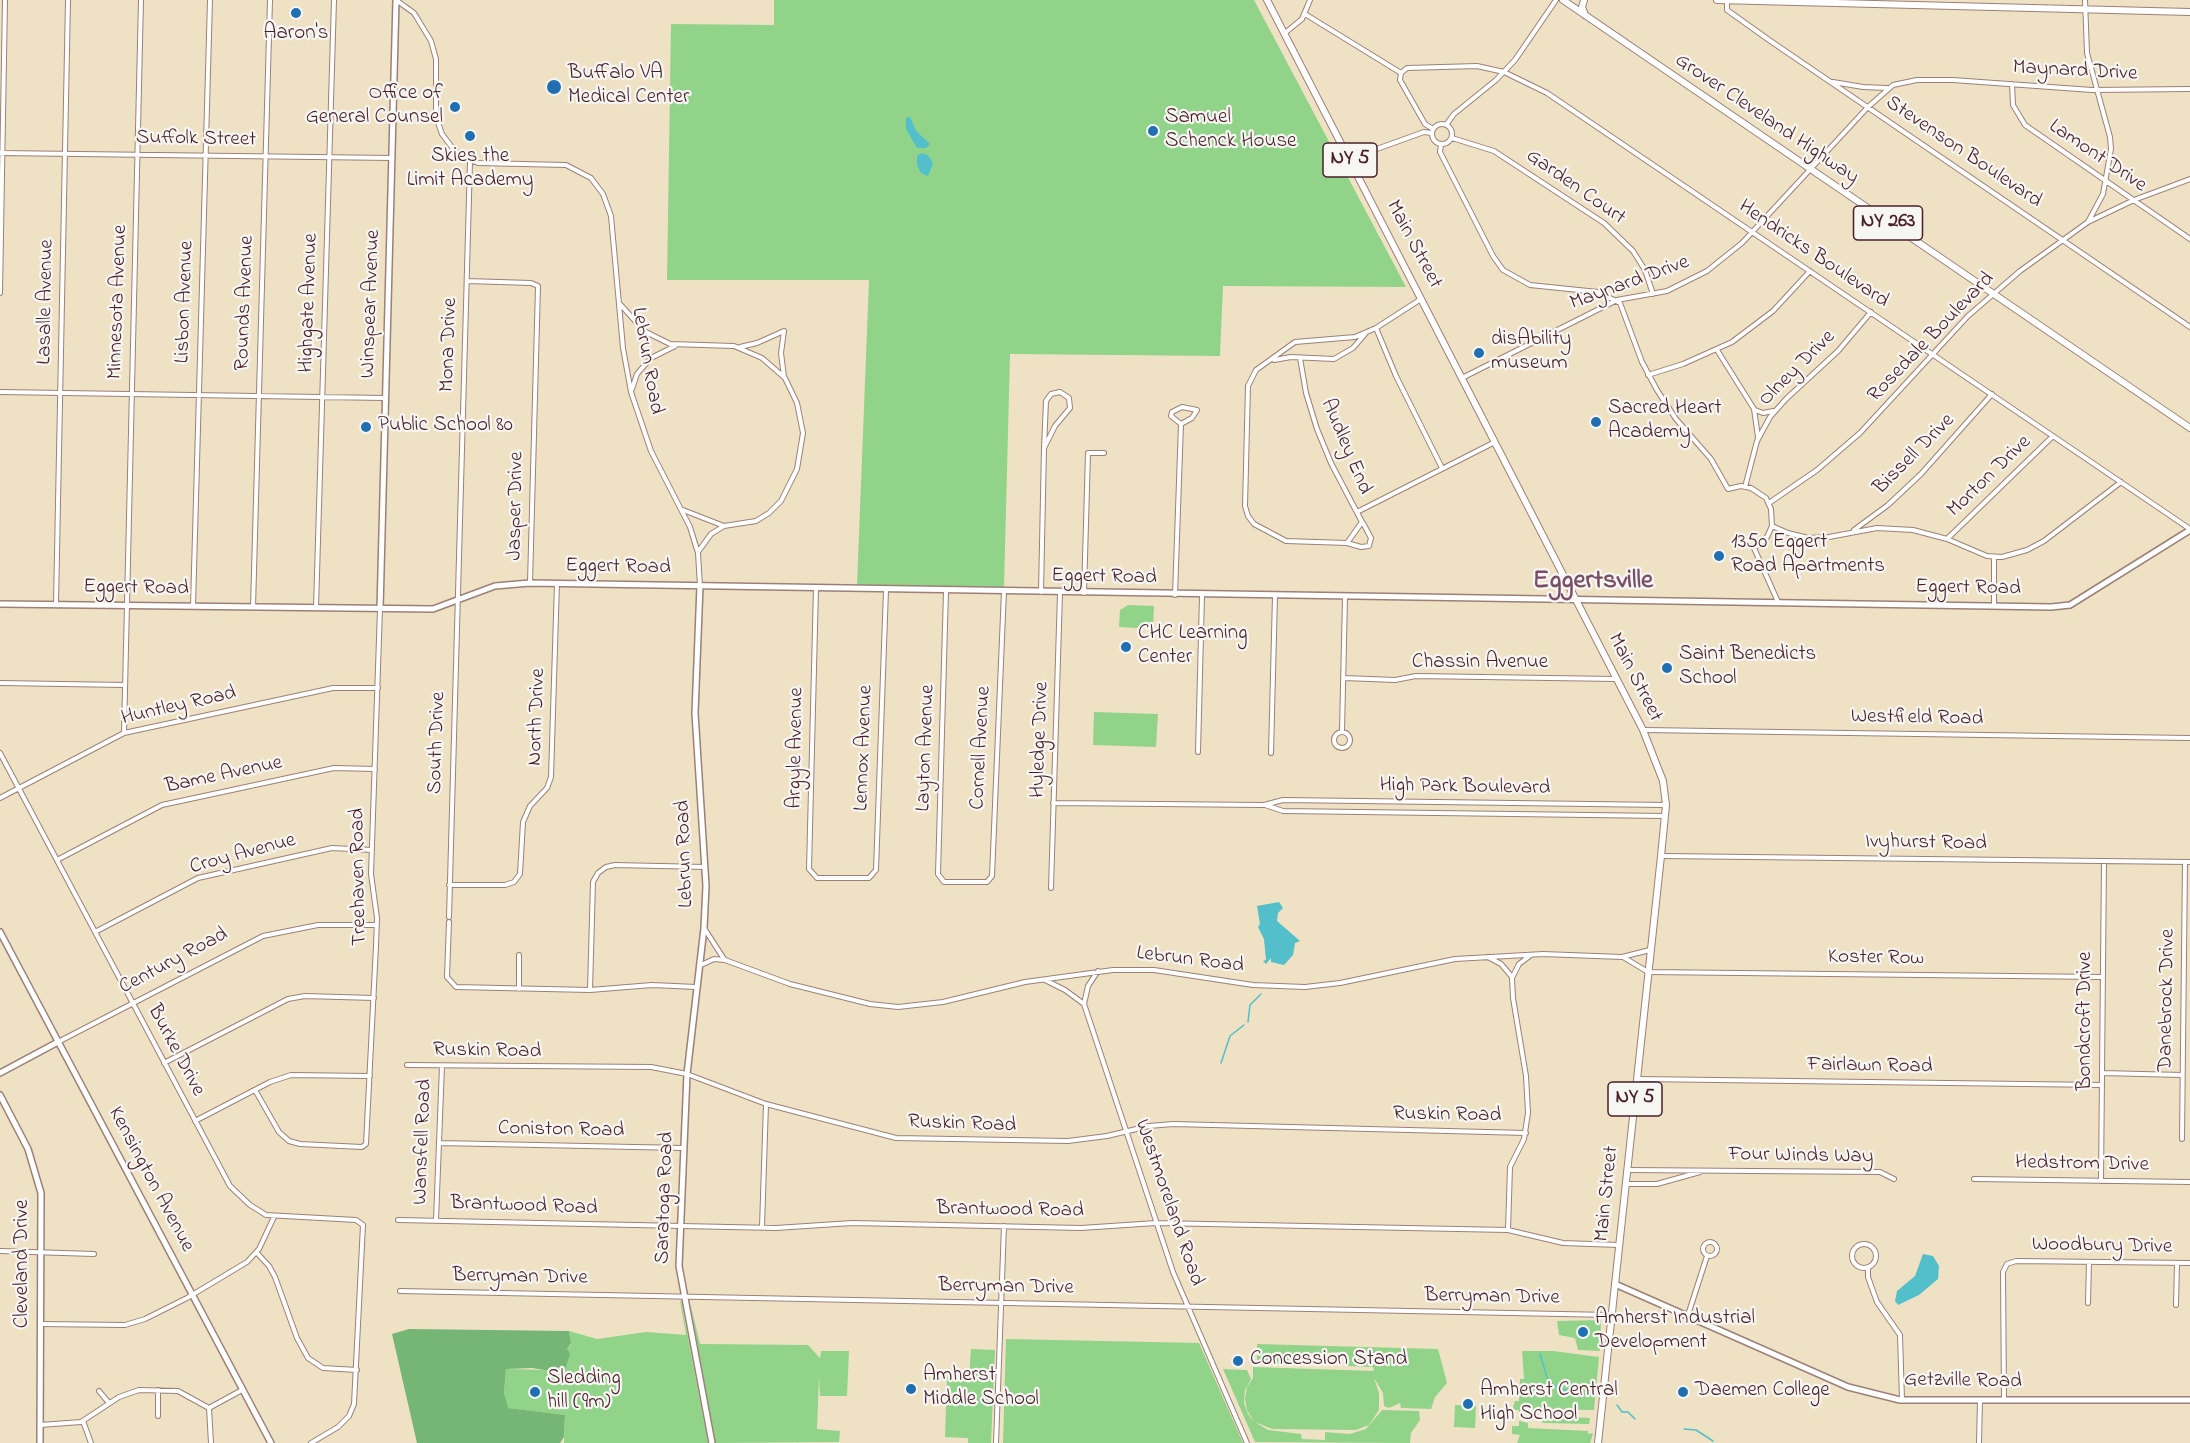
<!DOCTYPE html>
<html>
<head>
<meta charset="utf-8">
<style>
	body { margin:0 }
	canvas { display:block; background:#efe1c4 }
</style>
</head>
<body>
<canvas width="2190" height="1443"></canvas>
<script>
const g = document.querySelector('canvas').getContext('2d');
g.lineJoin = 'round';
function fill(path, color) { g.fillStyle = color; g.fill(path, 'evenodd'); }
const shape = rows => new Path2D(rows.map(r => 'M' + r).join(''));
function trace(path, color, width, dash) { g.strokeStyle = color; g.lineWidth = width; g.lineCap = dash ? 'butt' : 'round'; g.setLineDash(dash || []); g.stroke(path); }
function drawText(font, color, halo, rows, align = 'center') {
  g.font = font + ' "Indie Flower",sans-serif'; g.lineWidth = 4.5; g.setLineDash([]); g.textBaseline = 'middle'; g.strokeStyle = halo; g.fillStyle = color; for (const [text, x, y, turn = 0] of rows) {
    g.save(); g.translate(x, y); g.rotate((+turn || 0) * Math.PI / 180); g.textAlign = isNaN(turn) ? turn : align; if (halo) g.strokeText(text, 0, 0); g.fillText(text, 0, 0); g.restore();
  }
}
const green = shape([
	[774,0,1254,0,1406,287,1223,286,1220,356,1010,354,1004,588,857,585,869,280,667,280,671,24,774,25],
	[1128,605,1154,606,1153,627,1141,625,1138,628,1119,627,1120,610],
	[1094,712,1158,714,1156,747,1093,745],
	[680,1301,681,1301,708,1443,564,1443,565,1415,507,1408,504,1393,506,1369,551,1370,571,1344,569,1331,597,1339,646,1332,686,1335],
	[690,1302,700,1344,808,1345,820,1358,821,1351,849,1351,847,1396,820,1396,819,1377,817,1429,840,1431,839,1442,715,1443],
	[1601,1320,1600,1351,1578,1350,1575,1338,1559,1335,1557,1321],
	[1006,1339,1199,1343,1243,1443,1003,1443],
	[1257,1344,1438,1349,1447,1383,1435,1397,1431,1409,1401,1408,1400,1403,1389,1408,1384,1406,1383,1393,1374,1378,1379,1393,1379,1410,1369,1425,1356,1430,1272,1429,1255,1422,1268,1430,1301,1434,1302,1439,1325,1440,1325,1432,1350,1434,1366,1429,1382,1410,1419,1411,1420,1420,1411,1433,1410,1443,1255,1442,1223,1369,1247,1370,1251,1379,1245,1390,1244,1403,1248,1414,1254,1422,1247,1410,1245,1399,1247,1387,1253,1378,1253,1367,1374,1371,1373,1367,1346,1366,1346,1352,1295,1354,1290,1357,1290,1364,1257,1363],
	[971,1349,995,1350,991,1443,968,1443,968,1438,945,1437,947,1377,969,1378],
	[1522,1351,1553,1351,1599,1357,1594,1410,1526,1409,1524,1415,1519,1415,1519,1410,1512,1410,1515,1401,1519,1401,1520,1379,1524,1379],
	[1455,1405,1476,1406,1475,1428,1454,1427],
	[1543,1416,1590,1418,1589,1424,1543,1423,1540,1419],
	[1519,1421,1528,1423,1528,1428,1588,1431,1588,1434,1593,1433,1592,1437,1590,1443,1517,1443,1520,1435,1512,1434,1512,1426,1519,1426]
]);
const forest = shape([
	[409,1329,569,1331,571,1343,567,1349,570,1354,564,1373,532,1368,506,1369,504,1393,508,1408,565,1415,564,1437,560,1443,417,1443,392,1334]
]);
const water = shape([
	[910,117,916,131,930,144,926,148,917,148,906,129,906,118],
	[922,153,928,155,933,163,928,176,921,173,917,165,917,156],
	[1279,902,1283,908,1278,913,1277,921,1300,941,1295,943,1293,955,1284,965,1271,962,1271,958,1266,964,1263,961,1266,960,1264,939,1258,927,1260,924,1257,906],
	[1923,1254,1933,1256,1939,1266,1938,1279,1919,1295,1898,1305,1895,1301,1897,1291,1915,1276]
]);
const stream = shape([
	[1248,1022,1250,1005,1261,994],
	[1221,1063,1230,1036,1244,1025],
	[1540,1354,1548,1381,1560,1389,1584,1394],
	[1617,1405,1622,1412,1628,1412,1635,1419],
	[1684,1429,1696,1430,1713,1441]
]);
const street = shape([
	[396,0,414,13,431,41,436,59,436,117,442,134,454,150,462,157,478,163,566,165,591,178,603,194,611,216,623,348,631,392,651,451,690,527,698,553,700,586],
	[2085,0,2087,53,2110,137,2111,149,2103,194,2088,222],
	[1727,1,1727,10,1769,40,2190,327],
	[1305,14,1401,73],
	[1285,33,1302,19,1310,0],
	[1401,73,1407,68,1477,66,1504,72,1547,93,2190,529],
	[1401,73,1400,80,1425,124,1433,129],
	[1833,82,1863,87,1887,88],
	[2012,84,2013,105,2025,125,2190,239],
	'1432 134a10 10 0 1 1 20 0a10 10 0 1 1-20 0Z',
	[1446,125,1454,114,1496,80,1515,60,1556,0],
	[1452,138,1494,151,1604,223,1633,251,1645,270,1653,294],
	[1441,145,1440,152,1493,256,1503,270,1530,285,1598,292,1620,303,1642,362,1657,390,1676,419,1711,459,1728,489,1741,486,1751,488,1766,498,1771,509,1772,526,1767,537,1754,548,1778,602],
	[0,153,392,158],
	[1349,159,1424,132,1431,133],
	[467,281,531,283,538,286,530,583],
	[0,293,5,0],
	[620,304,644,331,670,344,734,346,762,358,785,378,797,403,803,433,797,469,781,501,769,513,756,521,724,526,683,510],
	[1376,328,1396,376,1442,468],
	[784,331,781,353,784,377],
	[740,347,757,343,784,331],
	[1717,350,1754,409,1758,437],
	[1300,358,1306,393,1317,429,1331,463,1362,522,1347,543,1286,541,1254,524,1248,516,1245,506,1248,386,1256,370,1295,342,1355,337,1376,328,1421,299],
	[1274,360,1291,357,1334,359,1353,348,1365,334],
	[1648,375,1683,364,1732,342,1773,311,1810,271],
	[1462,378,1617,300,1667,291,1707,271,1742,243,1868,107,1893,85,1917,80,1953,80,2092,90,2190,89],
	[632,389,637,374,651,358,675,346],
	[0,392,385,398],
	[1755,410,1763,413,1773,411],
	[1745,487,1757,441,1770,417,1786,399,1838,351,1871,312],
	[1769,503,1817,470,1860,433,1968,316,2020,271,2088,222,2134,200,2190,179],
	[1357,512,1495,442],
	[1772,526,1788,533,1808,538,1829,537,1877,528,1913,530,1947,539,1987,556,2002,557,2027,550,2044,541,2121,482],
	[1854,530,1888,505,1921,474,1992,394],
	[1947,539,2053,436],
	[1347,543,1361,547,1369,546,1371,538,1363,523],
	[698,552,711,534,724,526],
	[816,588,809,869,817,878,869,878,876,870,886,590],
	[946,591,938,874,944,882,987,882,992,876,1004,591],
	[1041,592,1044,448,1046,401,1051,394,1060,392,1069,398,1070,408,1055,426,1044,448],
	[1084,593,1088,453,1104,453],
	[1175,595,1181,424,1171,416,1172,412,1182,407,1197,410,1192,418,1181,424],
	[56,604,68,0],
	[193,606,210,0],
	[1994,606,1994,557],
	[253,607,270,0],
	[316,608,334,0],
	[1344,678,1395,680,1416,676,1616,679],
	[0,683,125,685],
	[1644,730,2190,738],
	'1334 740a8 8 0 1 1 16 0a8 8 0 1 1-16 0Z',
	[1342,732,1345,597],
	[124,733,141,0],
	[1198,752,1202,596],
	[0,753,230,1186,250,1205,266,1215,356,1220,363,1225,354,1404,349,1416,338,1427,311,1443],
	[1271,753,1275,596],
	[0,798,124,733,333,688,378,688],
	[1053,803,1264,805,1283,800,1666,805],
	[1265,805,1283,811,1665,816],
	[1662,856,2190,862],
	[57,860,162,805,334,768,375,769],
	[449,885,505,885,514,882,520,874,523,822,530,806,547,788,551,777,557,583],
	[1051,888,1060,593],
	[449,917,470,161],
	[449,922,447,977,456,987,590,990,652,985,696,987],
	[704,928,724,959],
	[95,932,198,878,332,848,372,850],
	[1488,957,1501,964,1512,977],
	[1623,957,1648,972,2103,977],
	[699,966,714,959,725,960,790,984,870,1004,898,1007,943,1002,1025,982,1113,970,1154,970,1253,985,1305,987,1340,983,1455,959,1543,954,1622,957,1650,950],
	[1098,971,1088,986,1084,1004,1173,1272,1247,1443],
	[1045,980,1065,990,1084,1004],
	[519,989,519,955],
	[590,990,593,882,598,873,606,867,615,865,705,867],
	[58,1042,263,936,318,925,376,925],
	[164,1063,288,999,305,996,374,998],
	[407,1065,651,1067,687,1074,766,1104,896,1138,1068,1141,1107,1136,1149,1126,1173,1124,1526,1133],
	[2102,1073,2182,1075],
	[1638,1079,2102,1085],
	[255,1090,279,1132,289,1141,300,1144,362,1147,366,1144,376,946,377,918,371,874,380,609],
	[195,1121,270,1082,291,1075,370,1076],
	[2182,1139,2185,862],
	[439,1143,683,1148],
	[1627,1170,1880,1172,1894,1179],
	[1974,1179,2190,1182],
	[2101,1181,2104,861],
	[1625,1184,1657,1184,1700,1172],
	[398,1220,776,1228,852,1223,1081,1228,1156,1223,1508,1230,1563,1243,1619,1245],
	[436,1220,442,1066],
	[762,1227,766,1104],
	[1508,1230,1510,1167,1524,1139,1528,1113,1526,1076,1513,998,1512,978,1519,964,1531,955],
	'1703 1249a7 7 0 1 1 14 0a7 7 0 1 1-14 0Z',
	'1852 1256a12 12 0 1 1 24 0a12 12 0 1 1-24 0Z',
	[0,1251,94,1254],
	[257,1253,269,1266,275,1277,297,1338,308,1358,323,1368,357,1370],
	[1868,1268,1868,1277,1877,1302,1900,1335,1902,1400],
	[400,1291,1611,1315],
	[2088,1303,2089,1262],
	[2176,1305,2177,1263],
	[1688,1315,1707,1256],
	[40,1324,125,1325,145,1319,187,1298,247,1262,259,1249,274,1217],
	[99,1391,109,1403],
	[2004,1399,2003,1272,2007,1264,2016,1261,2190,1263],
	[209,1408,242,1390],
	[209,1408,211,1443],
	[158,1416,158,1390],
	[83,1421,91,1443],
	[40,1425,81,1422,119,1397,139,1390,178,1391,209,1408],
	[996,1443,1004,1226],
	[1979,1443,1980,1400]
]);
const secondary = shape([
	[700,586,695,713,706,886,704,928,687,1074,679,1266,712,1443],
	[0,604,433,609,495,586,530,583,2051,607,2070,605,2190,530],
	[380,609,396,0],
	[0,932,271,1443],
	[0,1073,58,1042],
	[0,1095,28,1149,41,1193,40,1443],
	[1615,1284,1848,1387,1900,1400,2190,1400]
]);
const primary = shape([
	[1267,0,1643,730,1663,781,1666,805,1661,856,1598,1443],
	[1563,0,2190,428],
	[1584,0,1582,7,1585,15],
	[1717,0,2190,12]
]);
const markers = [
	[296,13,6,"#1f6fb2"],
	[554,87,8,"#1f6fb2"],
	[455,107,6,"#1f6fb2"],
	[1153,131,6,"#1f6fb2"],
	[470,136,6,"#1f6fb2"],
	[1479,353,6,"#1f6fb2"],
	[1596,422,6,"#1f6fb2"],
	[366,427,6,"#1f6fb2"],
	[1719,556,6,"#1f6fb2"],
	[1126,647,6,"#1f6fb2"],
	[1667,668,6,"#1f6fb2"],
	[1583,1332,6,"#1f6fb2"],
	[1238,1361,6,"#1f6fb2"],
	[911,1389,6,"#1f6fb2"],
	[535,1392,6,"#1f6fb2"],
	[1683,1392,6,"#1f6fb2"],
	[1468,1404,6,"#1f6fb2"]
];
const shields = [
	[1350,160,54],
	[1888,223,69],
	[1635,1099,54]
];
const shieldNames = [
	["NY 5",1350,160],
	["NY 263",1888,223],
	["NY 5",1635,1099]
];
const poiNames = [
	["Aaron's",296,35,"center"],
	["Buffalo VA",568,75],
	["Medical Center",568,99],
	["Office of",443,95,"right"],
	["General Counsel",443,119,"right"],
	["Samuel",1165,119],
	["Schenck House",1165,143],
	["Skies the",470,158,"center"],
	["Limit Academy",470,182,"center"],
	["disAbility",1491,341],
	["museum",1491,365],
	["Sacred Heart",1608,410],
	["Academy",1608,434],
	["Public School 80",378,427],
	["1350 Eggert",1731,544],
	["Road Apartments",1731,568],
	["CHC Learning",1138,635],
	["Center",1138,659],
	["Saint Benedicts",1679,656],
	["School",1679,680],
	["Amherst Industrial",1595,1320],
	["Development",1595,1344],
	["Concession Stand",1250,1361],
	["Amherst",923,1377],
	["Middle School",923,1401],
	["Sledding",547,1380],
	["hill (9m)",547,1404],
	["Amherst Central",1480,1392],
	["High School",1480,1416],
	["Daemen College",1695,1392]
];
const streetNames = [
	["Maynard Drive",2075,72,3],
	["Grover Cleveland Highway",1766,120,34],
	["Suffolk Street",196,140,1],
	["Stevenson Boulevard",1963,153,34],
	["Lamont Drive",2097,157,34],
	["Garden Court",1575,188,35],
	["Main Street",1413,245,62],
	["Hendricks Boulevard",1813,255,34],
	["Maynard Drive",1630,284,-20],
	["Lasalle Avenue",47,302,-89],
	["Minnesota Avenue",119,302,-88],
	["Lisbon Avenue",186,302,-88],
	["Rounds Avenue",246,303,-88],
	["Highgate Avenue",310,303,-88],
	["Winspear Avenue",372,304,-88],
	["Rosedale Boulevard",1932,338,-46],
	["Mona Drive",450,345,-88],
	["Lebrun Road",646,361,80],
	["Olney Drive",1798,369,-45],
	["Audley End",1345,447,67],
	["Bissell Drive",1915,455,-45],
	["Morton Drive",1990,477,-44],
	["Jasper Drive",517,506,-89],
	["Eggert Road",618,568,1],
	["Eggert Road",1104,578,1],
	["Eggert Road",136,589,1],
	["Eggert Road",1968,589,1],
	["Chassin Avenue",1480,664],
	["Main Street",1634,678,63],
	["Huntley Road",179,707,-13],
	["North Drive",538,717,-88],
	["Westfield Road",1917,719,1],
	["Hyledge Drive",1041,740,-88],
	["South Drive",438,743,-88],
	["Argyle Avenue",797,748,-89],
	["Lennox Avenue",865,748,-88],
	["Layton Avenue",927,748,-88],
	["Cornell Avenue",982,748,-87],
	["Bame Avenue",224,776,-12],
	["High Park Boulevard",1465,788,1],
	["Ivyhurst Road",1926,844,1],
	["Lebrun Road",686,854,-92],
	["Croy Avenue",243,855,-15],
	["Treehaven Road",360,877,-91],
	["Koster Row",1876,959,1],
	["Lebrun Road",1190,961,7],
	["Century Road",174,962,-28],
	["Danebrock Drive",2168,1000,-89],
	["Bondcroft Drive",2087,1021,-90],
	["Burke Drive",175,1051,62],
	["Ruskin Road",487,1052,1],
	["Fairlawn Road",1870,1067,1],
	["Ruskin Road",1447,1116,1],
	["Ruskin Road",962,1125,2],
	["Coniston Road",561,1131,1],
	["Wansfell Road",424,1142,-88],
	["Four Winds Way",1801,1157,1],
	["Hedstrom Drive",2082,1165,1],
	["Kensington Avenue",150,1180,62],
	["Main Street",1608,1194,-84],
	["Saratoga Road",666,1198,-88],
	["Westmoreland Road",1168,1203,71],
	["Brantwood Road",524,1207,2],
	["Brantwood Road",1010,1211,1],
	["Woodbury Drive",2102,1247,1],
	["Cleveland Drive",24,1264,-90],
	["Berryman Drive",520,1278,1],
	["Berryman Drive",1006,1288,1],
	["Berryman Drive",1492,1298,1],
	["Getzville Road",1963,1382,1]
];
const districtNames = [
	["Eggertsville",1593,583]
];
fill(green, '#92d38a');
fill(forest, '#75b576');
fill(water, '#52bfca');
trace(stream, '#52bfca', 1.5);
trace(street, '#9c8078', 6);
trace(secondary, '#9c8078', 8);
trace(primary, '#9c8078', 8);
trace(street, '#fff', 4);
trace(secondary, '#fff', 5);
trace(primary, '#fff', 6);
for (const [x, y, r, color] of markers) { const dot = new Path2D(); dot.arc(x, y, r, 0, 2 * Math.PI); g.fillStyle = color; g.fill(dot); trace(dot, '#f6f6f2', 2); }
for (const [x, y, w] of shields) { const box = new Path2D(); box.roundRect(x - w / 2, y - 17, w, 34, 4.5); g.fillStyle = '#f6f6f2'; g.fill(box); trace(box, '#4a1f2b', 1.5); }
drawText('bold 20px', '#4a1f2b', null, shieldNames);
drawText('21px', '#4a1f2b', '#f6f6f2', poiNames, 'left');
drawText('21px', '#4a1f2b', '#f6f6f2', streetNames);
drawText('bold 27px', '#794d65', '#f6f6f2', districtNames);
</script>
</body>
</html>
